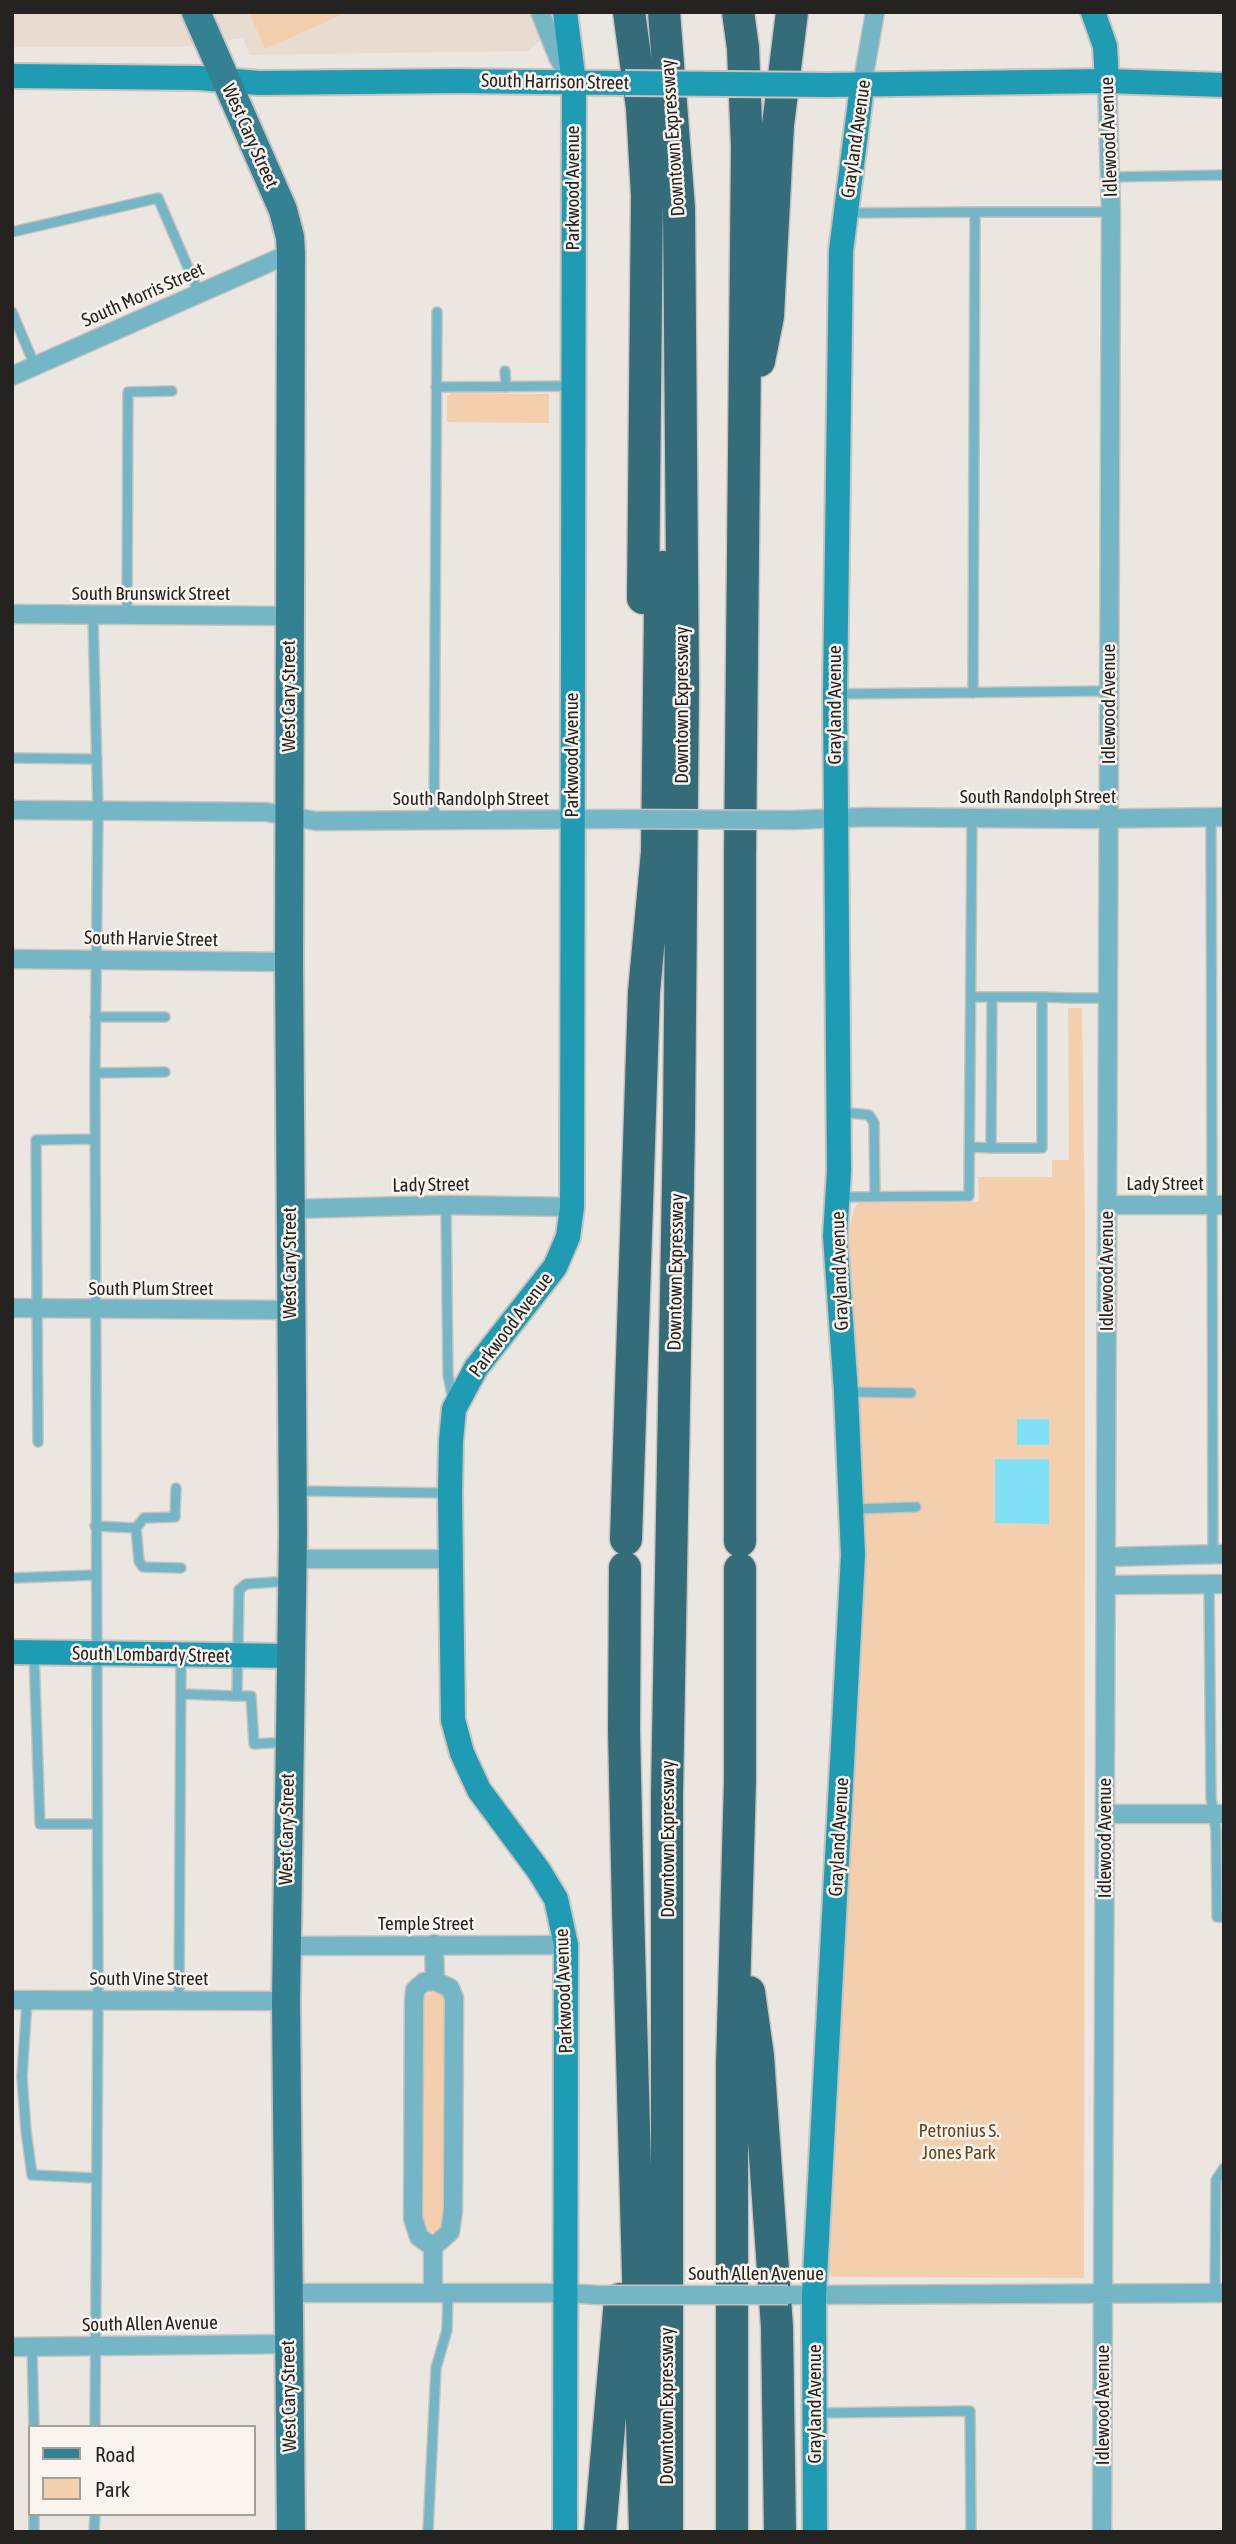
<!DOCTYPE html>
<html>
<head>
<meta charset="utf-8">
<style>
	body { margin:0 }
	#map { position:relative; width:1236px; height:2544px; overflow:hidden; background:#ece6e1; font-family:"Asap Condensed",sans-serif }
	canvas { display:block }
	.frame { position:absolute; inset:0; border:14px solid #252321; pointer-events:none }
	.legend { position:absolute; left:28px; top:2425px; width:228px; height:91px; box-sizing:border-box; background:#faf4ee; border:2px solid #a5a09c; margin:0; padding:9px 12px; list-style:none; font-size:21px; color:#252321 }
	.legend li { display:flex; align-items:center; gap:14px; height:35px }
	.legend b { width:35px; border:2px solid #a5a09c }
</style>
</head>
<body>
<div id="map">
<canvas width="1236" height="2544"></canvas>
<div class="frame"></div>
<ul class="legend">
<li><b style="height:9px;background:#348193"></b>Road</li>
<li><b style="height:19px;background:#f3cfad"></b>Park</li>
</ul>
</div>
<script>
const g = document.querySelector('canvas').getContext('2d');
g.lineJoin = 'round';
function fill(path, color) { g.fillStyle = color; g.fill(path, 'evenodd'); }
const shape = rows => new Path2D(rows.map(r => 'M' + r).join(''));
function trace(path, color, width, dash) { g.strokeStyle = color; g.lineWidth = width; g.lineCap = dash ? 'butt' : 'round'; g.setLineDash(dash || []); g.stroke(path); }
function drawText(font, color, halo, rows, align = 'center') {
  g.font = font + ' "Asap Condensed",sans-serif'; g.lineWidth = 5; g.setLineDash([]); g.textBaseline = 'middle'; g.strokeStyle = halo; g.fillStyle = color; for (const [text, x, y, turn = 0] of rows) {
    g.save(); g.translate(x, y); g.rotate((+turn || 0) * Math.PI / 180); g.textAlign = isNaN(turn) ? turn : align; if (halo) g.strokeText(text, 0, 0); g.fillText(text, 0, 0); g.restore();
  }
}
const built = shape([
	[12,12,553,12,557,26,528,51,250,55,243,38,178,47,12,47]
]);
const green = shape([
	[249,12,348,12,265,49],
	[452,393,549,394,549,423,447,422,447,397],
	[1068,1008,1082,1008,1085,1234,1084,2278,832,2277,828,2270,862,1634,864,1518,849,1231,854,1208,858,1203,979,1202,978,1177,1052,1177,1052,1160,1069,1160],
	[432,1990,439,1990,447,2001,447,2218,441,2231,435,2233,428,2232,421,2222,422,1999]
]);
const water = shape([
	[1017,1419,1049,1419,1049,1445,1017,1445],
	[995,1459,1049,1459,1049,1524,995,1523]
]);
const lane = shape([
	[1111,177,1224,175],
	[975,212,1111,212],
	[848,213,975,212,973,693],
	[12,232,158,198,199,293],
	[12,312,35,366],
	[505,371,506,387],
	[436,387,571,386],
	[127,615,128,392,172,391],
	[93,616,98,811,95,1073,98,2000,95,2427],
	[836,694,1109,691],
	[12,758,97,759],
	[1211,817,1213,1554],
	[434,820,437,312],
	[971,997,992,997],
	[1042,997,1042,1148,991,1148,992,997,1042,997,1070,998,1108,998],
	[95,1017,165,1017],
	[95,1073,165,1072],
	[842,1112,869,1115,874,1123,875,1196],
	[970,1147,991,1148],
	[838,1197,969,1196,972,818],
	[446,1205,448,1375,453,1400],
	[848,1392,911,1393],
	[38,1442,36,1140,95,1139],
	[298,1491,448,1493],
	[854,1509,916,1507],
	[95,1526,136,1528,144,1518,175,1517,176,1488],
	[136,1528,139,1561,143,1567,181,1568],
	[12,1578,96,1575],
	[1209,1584,1211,1798,1216,1831,1217,1917,1224,1917],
	[34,1654,40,1824,97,1824],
	[182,1694,237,1696,239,1590,246,1584,290,1581],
	[237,1696,251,1696,254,1744,288,1742],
	[27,2000,22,2077,26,2131,32,2175,96,2178],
	[179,2000,181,1656],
	[1215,2293,1216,2180,1224,2168],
	[32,2347,34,2427],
	[817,2413,970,2411,971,2532],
	[34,2514,34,2532],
	[94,2532,95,2514],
	[428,2532,436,2368,447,2330,448,2293]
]);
const street = shape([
	[540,12,558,57,570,77],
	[862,86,875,12],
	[12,376,291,253],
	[12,614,289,616],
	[12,810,266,812,316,821,616,819],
	[793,820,866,817,1084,819,1224,817],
	[12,959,289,962],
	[1107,1205,1224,1205],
	[290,1209,446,1205,572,1207],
	[12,1308,289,1310],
	[1106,1557,1224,1554],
	[292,1559,451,1559],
	[1106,1585,1224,1584],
	[1105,1814,1224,1814],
	[434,1944,435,1981],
	[286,1946,566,1945],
	[12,2000,286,2001],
	[433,2247,419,2237,413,2218,414,2003,415,1990,424,1982,435,1981,450,1988,454,1998,453,2210,450,2232,433,2247,433,2293],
	[288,2293,566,2293,598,2295],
	[788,2295,1224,2293],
	[12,2347,288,2344],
	[1102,2532,1111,212,1107,81]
]);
const secondary = shape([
	[1093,12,1105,46,1107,81],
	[12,76,199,78,259,83,460,81,625,83],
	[828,85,1107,81,1224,85],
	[12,1652,290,1656],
	[565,2532,566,1945,556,1899,539,1871,479,1790,462,1753,453,1720,450,1493,451,1441,454,1409,476,1368,555,1267,568,1237,572,1207,574,83,565,12],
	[815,2532,814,2295,853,1555,846,1392,835,1236,839,1171,835,694,841,251,862,86]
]);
const primary = shape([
	[196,12,283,210,290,237,291,253,289,962,293,1534,286,2001,291,2532]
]);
const highway = shape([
	[629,12,642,108,647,195,643,598],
	[664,12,679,208,683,685,679,1126,667,1795,667,2532],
	[738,12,743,48,747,147,740,855,740,1541],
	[759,361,768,316,778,125,792,12],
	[626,1539,644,992,657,852,660,612,663,567],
	[625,1568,624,1730,628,1909,645,2532],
	[749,1992,758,2056,777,2327,780,2532],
	[600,2532,620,2299],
	[732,2532,732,2065,740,1781,740,1569]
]);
const streetBridge = shape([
	[616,819,793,820],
	[598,2295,788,2295]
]);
const secondaryBridge = shape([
	[625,83,828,85]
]);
const streetNames = [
	["South Harrison Street",555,82,1],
	["West Cary Street",250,136,66],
	["Idlewood Avenue",1109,137,-92],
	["Downtown Expressway",673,138,-94],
	["Grayland Avenue",856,139,-82],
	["Parkwood Avenue",573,188,-90],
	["South Morris Street",143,295,-24],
	["South Brunswick Street",151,594],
	["West Cary Street",289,696,-90],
	["Idlewood Avenue",1109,704,-90],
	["Downtown Expressway",682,705,-90],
	["Grayland Avenue",835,705,-90],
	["Parkwood Avenue",572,755,-90],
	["South Randolph Street",1038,797],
	["South Randolph Street",471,799],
	["South Harvie Street",151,939,1],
	["Lady Street",1165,1184],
	["Lady Street",431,1185,-1],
	["West Cary Street",290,1263,-90],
	["Grayland Avenue",840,1271,-92],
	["Idlewood Avenue",1107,1271,-90],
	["Downtown Expressway",676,1272,-89],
	["South Plum Street",151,1289],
	["Parkwood Avenue",511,1325,-53],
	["South Lombardy Street",151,1655,1],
	["West Cary Street",287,1829,-89],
	["Grayland Avenue",839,1837,-87],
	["Idlewood Avenue",1105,1838,-90],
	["Downtown Expressway",668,1839,-90],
	["Temple Street",426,1924],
	["South Vine Street",149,1979],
	["Parkwood Avenue",564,1991,-92],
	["South Allen Avenue",756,2274],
	["South Allen Avenue",150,2324,-1],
	["West Cary Street",289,2396,-91],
	["Grayland Avenue",815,2404,-90],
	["Idlewood Avenue",1103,2405,-90],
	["Downtown Expressway",667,2406,-90]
];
const parkNames = [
	["Petronius S.",959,2131],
	["Jones Park",959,2153]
];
fill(built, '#e8dcd1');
fill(green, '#f3cfad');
fill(water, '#80e0f8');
trace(lane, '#c8c3be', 12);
trace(street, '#c8c3be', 21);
trace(secondary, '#c8c3be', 28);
trace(primary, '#c8c3be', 32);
trace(highway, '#c8c3be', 35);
trace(lane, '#74b5c6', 9);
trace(street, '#74b5c6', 18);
trace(secondary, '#209bb4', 24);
trace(primary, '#348193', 28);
trace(highway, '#346c7a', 32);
trace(streetBridge, '#c8c3be', 21, []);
trace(secondaryBridge, '#c8c3be', 28, []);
trace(streetBridge, '#74b5c6', 18);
trace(secondaryBridge, '#209bb4', 24);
drawText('19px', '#252321', '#faf4ee', streetNames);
drawText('19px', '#69431a', '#faf4ee', parkNames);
</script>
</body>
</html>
